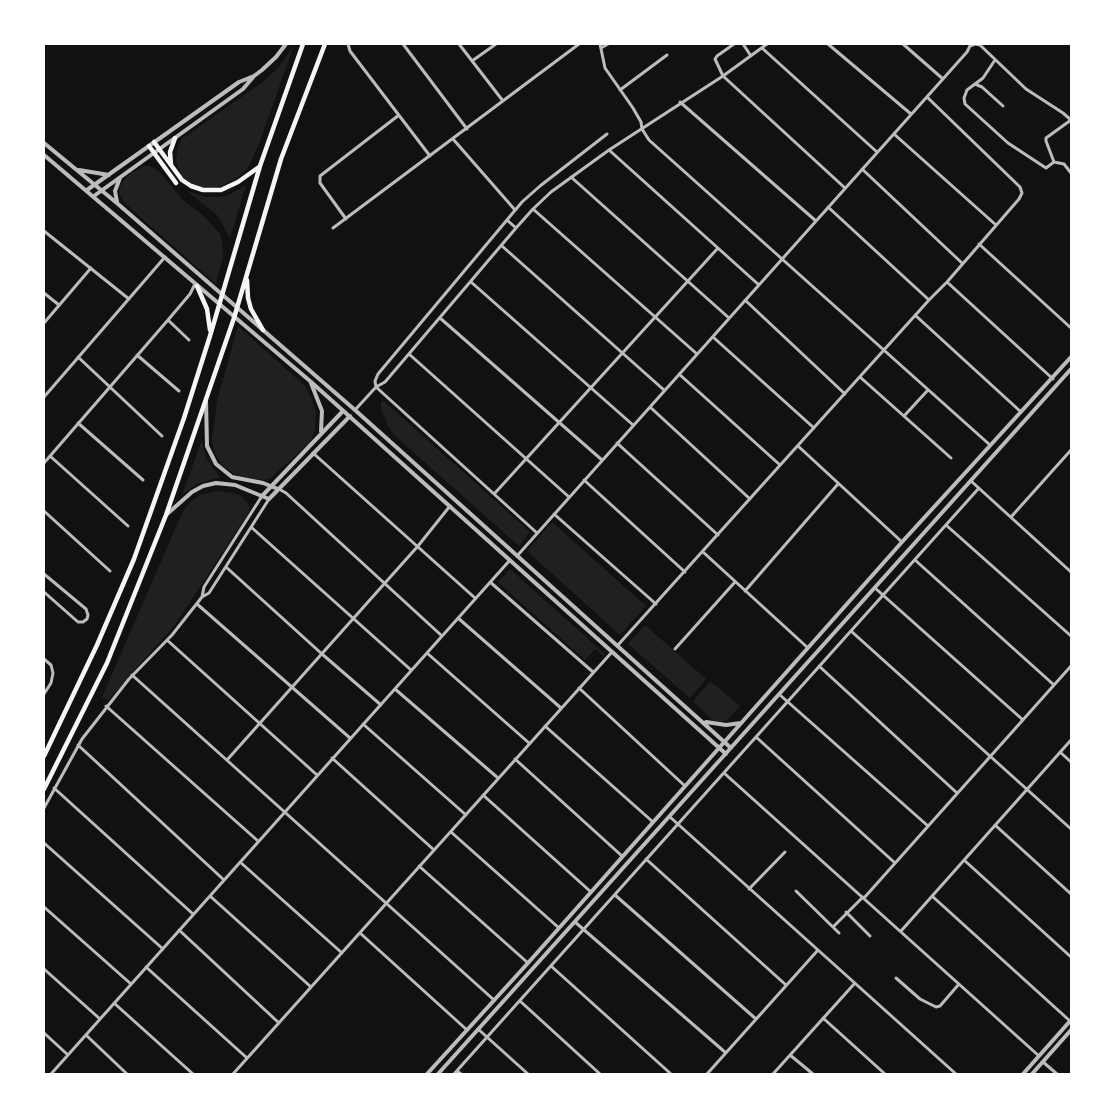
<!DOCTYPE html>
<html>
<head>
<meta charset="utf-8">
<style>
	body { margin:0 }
	#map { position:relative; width:1115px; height:1118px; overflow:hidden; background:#111; font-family:"Open Sans",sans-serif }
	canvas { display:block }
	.frame { position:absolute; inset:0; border:45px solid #fff; pointer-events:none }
</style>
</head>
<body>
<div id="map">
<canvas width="1115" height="1118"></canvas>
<div class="frame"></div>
</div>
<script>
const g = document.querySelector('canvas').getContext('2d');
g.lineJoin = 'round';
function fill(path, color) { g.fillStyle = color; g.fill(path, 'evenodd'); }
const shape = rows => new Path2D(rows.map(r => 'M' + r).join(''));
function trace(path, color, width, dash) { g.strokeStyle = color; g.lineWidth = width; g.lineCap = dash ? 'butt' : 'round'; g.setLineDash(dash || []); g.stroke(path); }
const green = shape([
	[294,45,259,144,248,168,236,179,214,189,199,188,191,184,182,176,176,161,178,147,182,139,264,81,278,68],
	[144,166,150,166,159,171,182,199,206,218,220,234,222,242,223,256,216,284,139,216,125,203,120,195,119,188,127,176],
	[246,185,230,238,217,215,187,191,206,197,220,197,231,194],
	[238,326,305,386,312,399,316,412,315,431,310,442,271,478,263,480,248,478,234,474,222,465,214,452,212,440,217,401],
	[381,401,385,402,530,532,519,546,394,435,388,426,381,409],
	[202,440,206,458,221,478,213,479,197,484,182,495],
	[217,491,231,493,240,495,246,501,249,507,249,512,175,625,108,700,105,699,102,697,183,511,191,501,200,495],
	[552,522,646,606,620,635,527,551],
	[510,569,605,654,603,656,595,649,585,660,498,582],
	[645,625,706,679,690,698,628,644],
	[710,681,740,706,727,720,720,722,713,721,693,701]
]);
const minor = shape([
	[348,44,350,51,430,156],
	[403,44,467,129],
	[459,44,503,101],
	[600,44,605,68,633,108,641,122,642,129,649,140,990,445],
	[734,44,717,56,715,59,723,76,845,188],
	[743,44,751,56],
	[828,44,911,114],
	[903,44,943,79],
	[970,46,975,44,980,45,1026,89,1063,113,1071,120],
	[601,48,608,44],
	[762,48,877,152],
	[995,60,983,78,967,90,964,98,965,104,1008,143,1046,168,1054,162,1046,141,1046,138,1071,120],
	[472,61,496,44],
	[975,84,982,87,1003,106],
	[620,90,667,55],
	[680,102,816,221],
	[894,134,996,225],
	[453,139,515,210],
	[609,150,759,285],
	[1054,162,1064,164,1071,173],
	[862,169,962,263],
	[571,177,729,318],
	[828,207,929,300],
	[533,209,697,354],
	[346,219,320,183,320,176,399,115],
	[507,220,516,228],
	[333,228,579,44],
	[44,231,129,299],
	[979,244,1071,328],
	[502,246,664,390],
	[471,282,633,425],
	[947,282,1053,379],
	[44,293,59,305],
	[745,300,845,394],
	[915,315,1021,412],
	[440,318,602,460],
	[168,320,190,294,195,284],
	[44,323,91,268],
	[713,337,814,428],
	[409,354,569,497],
	[137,355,179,391],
	[78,357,162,436],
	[679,374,780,465],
	[860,377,951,458],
	[44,397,165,257],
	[650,407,750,499],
	[355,410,376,387,385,382,516,228,533,209,551,192,609,150,723,76,767,44],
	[904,416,928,390],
	[78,423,143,480],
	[617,443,718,535],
	[798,446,902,542],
	[313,453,475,598],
	[50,456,128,526],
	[44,463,168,320,189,340],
	[584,480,685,572],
	[971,481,1071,572],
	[279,489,286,493,442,636],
	[495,493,718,248],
	[44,511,110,571],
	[554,514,656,604],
	[1011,517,1071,450],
	[946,525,1071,636],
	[251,527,411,670],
	[537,533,376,387,375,381,378,374,522,202,540,186,607,134],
	[703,552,808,648],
	[517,556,967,52,970,46],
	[915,560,1054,685],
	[226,567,322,654,381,705],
	[44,574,86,609,88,615,87,619,83,622,78,622,44,592],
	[490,582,593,672],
	[875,588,1023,720],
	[745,591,838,484],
	[202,597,204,587,262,496],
	[197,604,350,738],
	[458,618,561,708],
	[851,631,1071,829],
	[167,640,317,775],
	[618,645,929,300,947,282,1019,199,1022,193,1020,187,927,97],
	[675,649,735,582],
	[427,653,529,743],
	[44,659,51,665,53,673,51,683,44,694],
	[819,666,957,793],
	[132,675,494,1000],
	[579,688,685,786],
	[395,689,498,778],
	[780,695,928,826],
	[106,706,258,841],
	[363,724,466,815],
	[545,726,653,822],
	[756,737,895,863],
	[78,745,224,880],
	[1060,752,1071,762],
	[332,758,434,850],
	[515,759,622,856],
	[227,760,418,546,450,506],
	[724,773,1039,1056],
	[54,788,193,914],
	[483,795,591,892],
	[44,808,82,739,129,679,172,635,202,597,209,593,269,499],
	[670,817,956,1074],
	[995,825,1071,894],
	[451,832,559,928],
	[44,843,163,949],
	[646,859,786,985],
	[964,860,1071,957],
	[240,862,342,953],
	[419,866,528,963],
	[749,889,785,852],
	[796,891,839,933],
	[615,895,756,1019],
	[210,896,311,987],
	[932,896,1070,1021],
	[864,898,1071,666],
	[44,907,131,984],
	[846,912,870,936],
	[575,922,726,1053],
	[833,927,863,897],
	[179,930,279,1023],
	[901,931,1071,740],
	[360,933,467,1030],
	[551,966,671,1074],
	[146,967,247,1058],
	[44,969,100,1019],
	[896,978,920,999,936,1007,940,1006,959,984],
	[520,1001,600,1074],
	[114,1003,193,1074],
	[823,1018,885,1074],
	[478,1029,528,1074],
	[44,1033,68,1055],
	[86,1035,127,1074],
	[790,1055,813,1074],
	[1043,1062,1057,1074],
	[457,1071,461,1074],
	[51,1074,510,560],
	[233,1074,612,652],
	[454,1074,979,488],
	[707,1074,818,950],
	[773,1074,855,983]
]);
const tertiary = shape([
	[44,143,118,204,355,410,731,748],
	[44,155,310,381,726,754],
	[79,170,109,175],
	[87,190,239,82,254,76,262,70,276,57,286,44],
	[94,196,243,89,254,76],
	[117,202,115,191,120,178],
	[311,383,322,411,321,431],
	[206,400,207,446,216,464,232,477,263,483,278,489],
	[262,496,343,411],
	[166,515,192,492,203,486,216,483,235,485,269,499,350,416],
	[706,722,726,725,741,723],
	[427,1074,528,963,902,542,1071,357],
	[438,1074,1071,369],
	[1023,1074,1071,1020],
	[1032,1074,1071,1030]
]);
const primary = shape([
	[154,142,182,180,191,186,203,190,221,190,238,182,259,167],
	[149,146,176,183],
	[171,165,170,152,175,138],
	[247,280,248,298,251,309,263,330],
	[197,286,207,309,210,330],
	[44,756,97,645,134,559,184,418,210,336,260,166,303,44],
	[44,789,107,663,166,515,234,318,281,159,325,44]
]);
fill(green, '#202020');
trace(minor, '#bcbcbc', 3);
trace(tertiary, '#bcbcbc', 4);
trace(primary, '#f5f5f5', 4.5);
</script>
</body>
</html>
